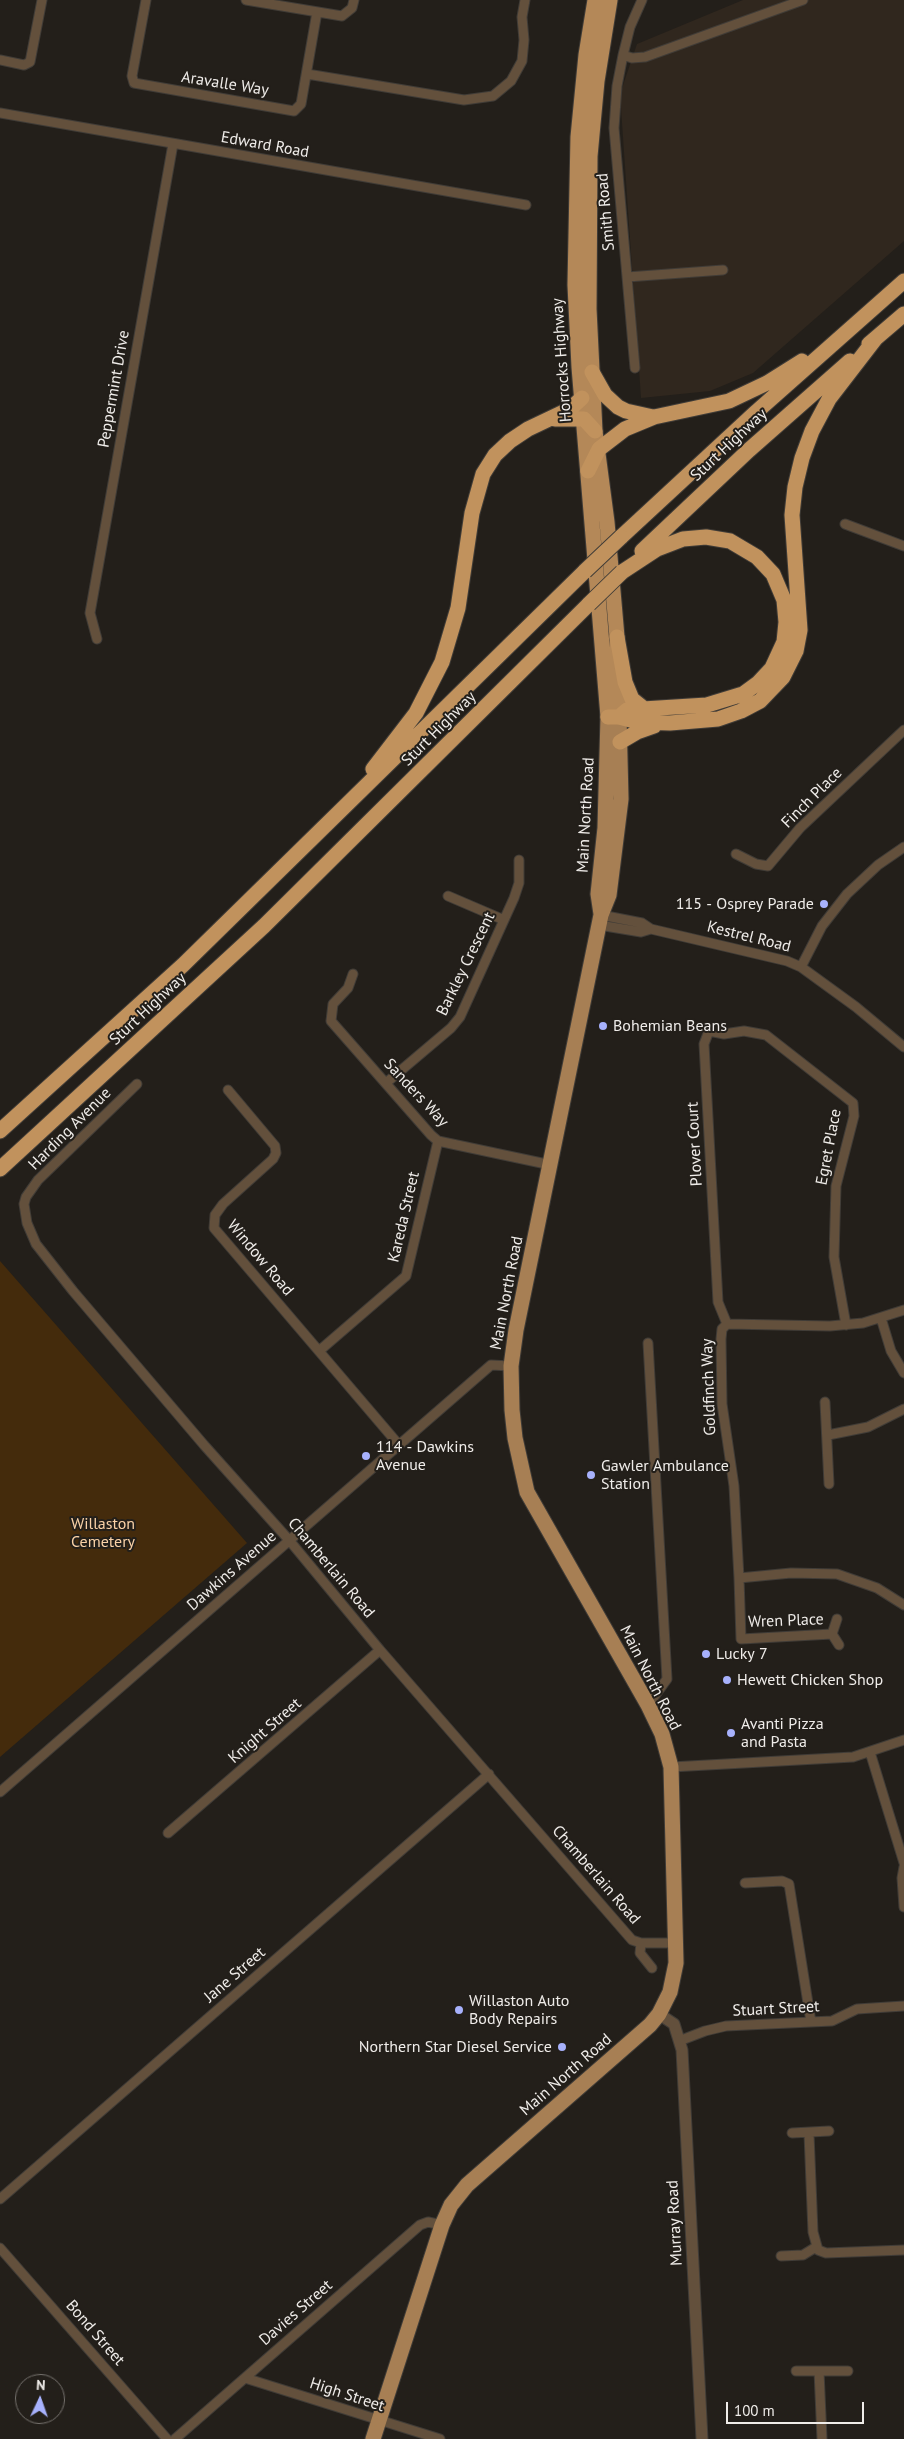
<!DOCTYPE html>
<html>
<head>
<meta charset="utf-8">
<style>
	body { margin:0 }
	#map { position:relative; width:904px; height:2439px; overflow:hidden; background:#231f1a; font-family:"PT Sans",sans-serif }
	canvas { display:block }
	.north { position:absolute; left:15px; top:2374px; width:50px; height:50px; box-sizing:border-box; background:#231f1a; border:1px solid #75716d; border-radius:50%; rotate:3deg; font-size:14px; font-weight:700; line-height:20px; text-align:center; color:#efece9 }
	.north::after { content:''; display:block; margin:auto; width:18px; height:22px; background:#a7b1fc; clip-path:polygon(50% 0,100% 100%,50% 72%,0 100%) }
	.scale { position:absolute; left:726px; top:2402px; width:138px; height:22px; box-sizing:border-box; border:2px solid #efece9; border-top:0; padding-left:6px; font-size:15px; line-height:18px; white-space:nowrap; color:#efece9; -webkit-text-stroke:4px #231f1a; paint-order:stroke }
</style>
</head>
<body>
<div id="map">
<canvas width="904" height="2439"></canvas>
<div class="north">N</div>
<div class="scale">100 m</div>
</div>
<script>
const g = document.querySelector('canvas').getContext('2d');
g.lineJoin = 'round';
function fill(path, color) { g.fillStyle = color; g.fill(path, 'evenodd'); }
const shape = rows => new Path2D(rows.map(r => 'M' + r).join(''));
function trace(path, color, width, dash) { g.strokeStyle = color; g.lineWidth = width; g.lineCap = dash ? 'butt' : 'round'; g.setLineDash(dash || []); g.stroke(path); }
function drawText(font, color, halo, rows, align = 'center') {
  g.font = font + ' "PT Sans",sans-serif'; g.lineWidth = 4; g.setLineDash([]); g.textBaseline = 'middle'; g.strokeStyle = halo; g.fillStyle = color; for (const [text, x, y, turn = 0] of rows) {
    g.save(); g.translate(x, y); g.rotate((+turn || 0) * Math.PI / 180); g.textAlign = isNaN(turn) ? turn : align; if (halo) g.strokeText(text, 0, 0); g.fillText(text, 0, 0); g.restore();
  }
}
const built = shape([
	[743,0,904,0,904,241,753,373,710,391,641,398,620,94,637,44]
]);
const green = shape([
	[0,1261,247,1543,0,1757]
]);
const minor = shape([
	[146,0,132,76,134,83,294,111,301,104,317,12],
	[246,0,342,16,352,8,354,0],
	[642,0,630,27,623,55,632,58,645,57,803,0],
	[623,55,617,86,614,128,635,368],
	[0,60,24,65,30,62,42,0],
	[307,74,464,100,493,96,511,81,522,61,524,40,522,17,525,0],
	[0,113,526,205],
	[627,277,723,270],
	[845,524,904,546],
	[97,639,90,613,173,144],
	[736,854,756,864,768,866,800,828,904,730],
	[448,896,504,920],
	[601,915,642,923,651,929,787,961,801,967,856,1007,904,1047],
	[599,925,641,932,651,929],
	[801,967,822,926,847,894,878,865,904,847],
	[353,974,348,988,333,1004,331,1021,431,1135,438,1141,551,1165],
	[386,1083,451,1028,460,1017,514,898,519,883,519,860],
	[137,1084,38,1180,26,1197,24,1204,27,1223,36,1244,73,1291,204,1445,289,1540,380,1650,632,1940,641,1943,675,1943],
	[228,1090,275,1146,276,1153,273,1159,223,1204,215,1215,214,1228,399,1445],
	[904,1310,863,1323,830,1326,727,1324,722,1329,721,1339,722,1404,734,1486,739,1578,791,1573,837,1574,877,1588,904,1605],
	[881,1318,891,1351,904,1373],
	[727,1324,718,1302,704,1044,709,1031,724,1034,744,1031,766,1035,853,1103,854,1116,836,1186,834,1257,846,1325],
	[319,1351,406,1276,438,1141],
	[825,1402,829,1484],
	[828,1435,868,1427,904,1409],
	[739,1578,741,1639,832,1634,837,1619],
	[832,1634,839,1645],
	[648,1705,667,1679,648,1343],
	[870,1752,904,1863],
	[671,1767,853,1757,904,1740],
	[0,1792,491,1365,511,1366],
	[168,1833,380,1650],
	[904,1867,902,1878,904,1907],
	[745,1883,782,1881,789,1884,811,2022],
	[641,1943,640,1953,652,1968],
	[679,2041,705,2031,726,2026,832,2021,857,2009,904,2006],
	[792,2133,829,2131],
	[809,2134,813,2232,818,2250,826,2253,904,2250],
	[0,2199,489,1774],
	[0,2248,167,2439],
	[781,2256,803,2255,816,2247],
	[796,2371,848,2371],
	[819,2371,822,2439],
	[245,2378,440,2439],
	[175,2439,420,2225,428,2222,442,2225]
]);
const tertiary = shape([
	[659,2014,674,2024,682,2050,702,2439]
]);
const primary = shape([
	[601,914,598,894,605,828,608,717],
	[373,2439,442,2225,451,2205,467,2185,650,2025,659,2014,670,1992,676,1963,671,1767,662,1734,648,1705,527,1492,515,1438,512,1410,511,1366,516,1330,601,915,609,895,621,799,619,717]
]);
const trunk = shape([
	[595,0,586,55,578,137,575,285,579,367,608,717],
	[610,0,597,81,590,156,589,309,595,431,607,522,617,637,619,717]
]);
const motorway = shape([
	[869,344,904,314],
	[592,372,605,395,618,407,626,411,653,417],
	[555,419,584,419,595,431],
	[588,471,599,449,625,429,654,417,729,401,767,383,802,361],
	[621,537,755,413,904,281],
	[642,551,749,450,850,361],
	[617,637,625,682,632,699,642,707],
	[608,717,619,717,638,722,670,723,718,719,741,711,760,701,783,677,796,651,800,630,792,515,795,487,802,458,812,431,829,399,876,338],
	[619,717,627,710,707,705,743,694,758,683,772,668,784,642,786,622,784,600,773,574,757,557,730,541,706,537,683,539,657,549,622,572],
	[620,742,637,732,654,726],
	[373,769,416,713,442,662,458,608,472,513,483,474,495,455,510,441,528,429,570,409,582,398],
	[0,1131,183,965,585,571],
	[0,1169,264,926,589,604]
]);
const motorwayBridge = shape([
	[585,571,621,537],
	[589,604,622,572]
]);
const markers = [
	[824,904,5,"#a7b1fc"],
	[603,1026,5,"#a7b1fc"],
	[366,1456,5,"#a7b1fc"],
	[591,1475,5,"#a7b1fc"],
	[706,1654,5,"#a7b1fc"],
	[727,1680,5,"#a7b1fc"],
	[731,1733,5,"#a7b1fc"],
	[459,2010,5,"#a7b1fc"],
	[562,2047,5,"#a7b1fc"]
];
const streetNames = [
	["Aravalle Way",225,84,9],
	["Edward Road",265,145,10],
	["Smith Road",606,212,-95],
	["Horrocks Highway",562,360,-94],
	["Peppermint Drive",114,389,-80],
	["Sturt Highway",729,445,-43],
	["Sturt Highway",439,729,-45],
	["Finch Place",812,798,-45],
	["Main North Road",586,815,-87],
	["Kestrel Road",749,937,14],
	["Barkley Crescent",466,964,-64],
	["Sturt Highway",148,1009,-43],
	["Sanders Way",416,1093,47],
	["Harding Avenue",70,1129,-45],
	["Plover Court",695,1144,-93],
	["Egret Place",829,1147,-79],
	["Kareda Street",404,1217,-77],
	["Window Road",260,1258,50],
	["Main North Road",507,1293,-79],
	["Goldfinch Way",709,1387,-92],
	["Chamberlain Road",331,1568,50],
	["Dawkins Avenue",232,1571,-41],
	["Wren Place",786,1621,-2],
	["Main North Road",650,1678,63],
	["Knight Street",265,1731,-41],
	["Chamberlain Road",596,1875,49],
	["Jane Street",235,1975,-41],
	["Stuart Street",776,2009,-3],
	["Main North Road",566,2075,-41],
	["Murray Road",675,2223,-93],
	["Davies Street",296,2313,-41],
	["Bond Street",95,2333,49],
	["High Street",347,2395,18]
];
const poiNames = [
	["115 - Osprey Parade",814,904,"right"],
	["Bohemian Beans",613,1026],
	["114 - Dawkins",376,1447],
	["Avenue",376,1465],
	["Gawler Ambulance",601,1466],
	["Station",601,1484],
	["Lucky 7",716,1654],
	["Hewett Chicken Shop",737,1680],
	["Avanti Pizza",741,1724],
	["and Pasta",741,1742],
	["Willaston Auto",469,2001],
	["Body Repairs",469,2019],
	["Northern Star Diesel Service",552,2047,"right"]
];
const parkNames = [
	["Willaston",103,1524],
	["Cemetery",103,1542]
];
fill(built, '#30271e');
fill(green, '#442b0c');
trace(minor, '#403c37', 11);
trace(tertiary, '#403c37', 13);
trace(primary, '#403c37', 17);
trace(trunk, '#403c37', 17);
trace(motorway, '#403c37', 17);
trace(minor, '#63503c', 9);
trace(tertiary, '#63503c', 11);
trace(primary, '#a77f54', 15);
trace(trunk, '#b48858', 15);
trace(motorway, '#c1925d', 15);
trace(motorwayBridge, '#403c37', 17, []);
trace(motorwayBridge, '#c1925d', 15);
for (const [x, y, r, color] of markers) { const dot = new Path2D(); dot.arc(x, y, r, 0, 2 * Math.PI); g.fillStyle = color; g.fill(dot); trace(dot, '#231f1a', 2); }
drawText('16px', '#efece9', '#231f1a', streetNames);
drawText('16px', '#efece9', '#231f1a', poiNames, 'left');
drawText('16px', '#fad2a7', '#231f1a', parkNames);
</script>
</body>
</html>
